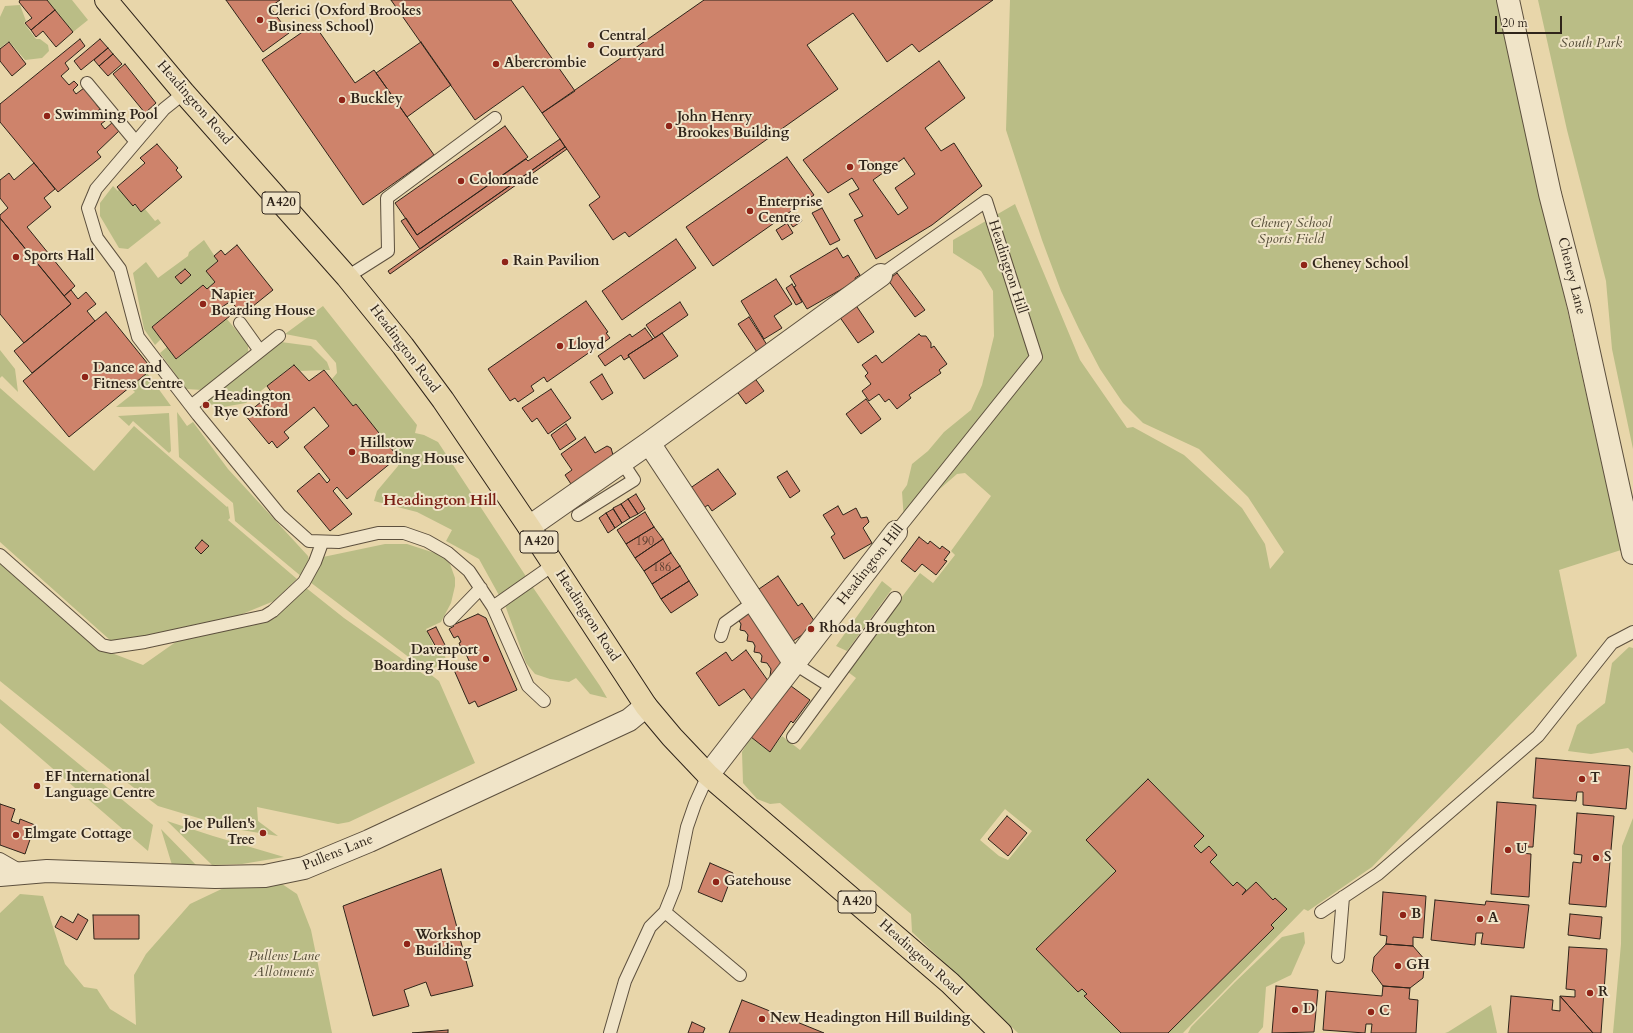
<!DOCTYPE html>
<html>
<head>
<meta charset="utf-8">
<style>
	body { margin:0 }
	#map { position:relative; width:1633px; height:1033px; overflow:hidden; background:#e8d6aa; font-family:Cardo,serif }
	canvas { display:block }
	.scale { position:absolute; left:1495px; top:16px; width:67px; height:18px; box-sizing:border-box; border:2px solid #2f241a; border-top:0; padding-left:5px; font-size:12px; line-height:14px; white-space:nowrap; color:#2f241a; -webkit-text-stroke:3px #f0e4c8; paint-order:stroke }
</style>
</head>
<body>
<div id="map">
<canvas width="1633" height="1033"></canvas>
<div class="scale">20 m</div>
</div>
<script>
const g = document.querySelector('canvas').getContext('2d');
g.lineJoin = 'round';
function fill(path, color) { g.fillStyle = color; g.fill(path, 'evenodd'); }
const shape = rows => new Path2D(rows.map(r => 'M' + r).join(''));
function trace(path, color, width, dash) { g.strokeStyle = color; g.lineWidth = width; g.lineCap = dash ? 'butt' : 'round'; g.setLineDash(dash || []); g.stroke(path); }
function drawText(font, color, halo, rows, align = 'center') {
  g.font = font + ' Cardo,serif'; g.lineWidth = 4; g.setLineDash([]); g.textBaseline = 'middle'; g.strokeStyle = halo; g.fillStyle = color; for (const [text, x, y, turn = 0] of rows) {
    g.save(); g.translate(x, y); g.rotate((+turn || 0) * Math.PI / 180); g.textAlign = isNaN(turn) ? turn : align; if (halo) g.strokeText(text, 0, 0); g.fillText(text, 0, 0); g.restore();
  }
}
const green = shape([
	[47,0,72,0,88,20,73,32],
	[1010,0,1498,0,1621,550,1559,570,1577,656,1372,867,1308,911,1304,909,1183,1033,1018,1033,912,932,911,914,780,803,770,804,757,799,743,783,742,752,751,737,770,752,782,736,800,750,856,678,848,672,849,667,920,573,933,583,955,555,951,551,991,496,965,473,957,474,904,520,902,492,907,485,912,464,928,451,944,432,971,410,982,385,994,336,993,291,981,271,953,253,953,240,1015,204,1080,360,1127,428,1133,427,1184,455,1242,508,1265,544,1270,569,1284,552,1248,497,1199,449,1143,423,1123,403,1100,369,1079,329,1061,291,1042,240,1006,130],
	[1005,809,1032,831,1008,860,999,856,980,840],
	[1538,0,1633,0,1633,449,1612,349,1606,281,1567,130],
	[20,5,26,21,24,23,36,39,40,39,48,45,49,51,42,58,25,60,9,41,0,48,0,17,5,6],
	[113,186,118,191,119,189,141,212,145,209,155,221,158,219,161,223,128,249,119,248,100,216,100,203],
	[204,240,218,261,206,271,215,282,207,289,203,285,152,327,161,339,155,345,144,329,133,273,146,262,158,278,188,256,189,252],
	[323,306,417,425,415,433,424,435,438,442,527,578,500,597,479,559,446,541,452,530,417,512,374,501,377,491,398,466,399,459,356,404,353,406,332,379,337,373,336,363,316,340,285,334],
	[226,318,248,344,248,352,202,390,186,389,160,353,167,347,177,359],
	[0,322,0,350,15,369,18,392,2,376,0,378],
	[281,342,311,346,327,362,330,370,298,371,293,365,246,403,223,407,209,404,208,400],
	[147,373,171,406,116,407,135,392,130,387],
	[0,388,94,471,134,426,227,507,228,506,230,518,228,520,297,579,274,601,235,617,111,643,110,640,0,542],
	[177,412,187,426,193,422,228,469,308,556,309,560,302,577,235,521,233,503,179,457],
	[169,413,171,451,169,453,133,421,129,426,118,416],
	[385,544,407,544,441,555,450,564,455,578,455,586,451,603,441,622,426,629,438,656,444,654,447,662,427,671,310,582,323,557],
	[0,561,109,652,143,665,180,639,274,619,305,587,344,618,426,676,430,674,439,681,475,763,349,822,338,824,257,807,258,821,278,836,235,829,158,806,108,768,0,681],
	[882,581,892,589,847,651,836,646],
	[532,586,600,686,607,698,590,694,576,678,569,682,550,679,535,674,526,663,505,605],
	[1629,647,1633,648,1633,753,1628,748,1591,754,1568,751,1577,725,1605,703,1612,663],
	[0,699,153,825,148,851,0,723],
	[1633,818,1633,1033,1613,1033,1621,944,1622,846],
	[167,821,213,836,284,857,242,864,212,865],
	[161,829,197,866,172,865],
	[279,882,297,894,311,930,332,1033,0,1033,0,913,20,894,43,896,65,964,84,987,97,989,110,1009,136,1025,134,975,146,954,190,904,230,885],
	[1304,932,1305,943,1291,975,1266,987,1263,1027,1258,1033,1188,1033,1191,1027,1235,982,1282,937],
	[1491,1005,1497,1033,1445,1033,1448,1032]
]);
const building = shape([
	[20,0,47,0,55,10,31,30,25,23,32,18,19,2,20,0],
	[226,0,280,0,270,7,289,33,263,52,226,0],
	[391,0,511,0,575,91,542,113,523,86,475,120,391,0],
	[704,0,993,0,919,52,912,44,887,62,853,13,807,45,838,89,629,237,625,232,613,240,589,205,600,197,542,113,704,0],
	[55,10,73,32,56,47,43,31,36,37,31,30,55,10],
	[314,24,355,83,374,70,434,155,363,205,262,60,314,24],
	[80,39,85,46,65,63,69,69,61,76,69,85,74,81,78,85,73,90,76,94,84,88,99,101,96,104,100,109,93,115,96,119,104,112,109,118,101,124,105,129,113,122,120,130,97,152,101,157,58,192,0,122,0,104,80,39],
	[100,39,108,48,81,70,74,61,100,39],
	[9,42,26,64,12,76,0,61,0,49,9,42],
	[421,42,451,85,407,117,376,73,421,42],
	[108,48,113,54,99,66,94,60,108,48],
	[113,54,122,64,108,76,99,66,113,54],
	[939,61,965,98,925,128,941,151,954,143,982,186,932,225,876,259,854,220,863,216,849,194,859,189,852,178,828,193,803,160,939,61],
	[904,158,915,174,895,188,908,208,898,215,873,180,904,158],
	[125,64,156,103,145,113,113,74,125,64],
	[505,126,528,157,417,235,395,203,505,126],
	[560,139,565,147,420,249,401,221,406,218,417,235,526,159,528,161,560,139],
	[157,144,178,168,176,170,182,177,141,212,135,204,133,206,117,187,145,163,140,158,157,144],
	[565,147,567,149,390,274,388,271,565,147],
	[787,157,814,195,713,266,686,227,787,157],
	[34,163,55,189,44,198,51,207,27,227,75,286,64,296,0,218,0,215,8,208,0,198,0,180,9,173,14,180,34,163],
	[822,208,840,240,830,245,812,213,822,208],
	[797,214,802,221,793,227,788,220,797,214],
	[0,218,71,304,24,343,0,314,0,218],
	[787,223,793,233,782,240,776,230,787,223],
	[676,239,696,268,622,320,602,291,676,239],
	[237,245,273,290,242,315,231,301,222,307,230,316,176,359,152,327,203,285,207,289,215,282,206,271,218,261,214,256,221,250,225,255,237,245],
	[837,248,843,258,848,255,860,275,855,278,856,281,807,309,794,287,796,286,790,276,837,248],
	[185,269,191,275,181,284,175,277,185,269],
	[897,273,925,310,915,317,888,280,897,273],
	[776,279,792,304,774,316,782,328,764,339,741,301,776,279],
	[792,284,802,302,796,305,786,288,792,284],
	[71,290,78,299,86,292,96,304,87,311,95,321,32,373,14,351,71,304,64,296,71,290],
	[586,301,608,332,606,333,610,338,547,382,544,377,531,386,534,391,518,402,515,398,510,401,488,369,586,301],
	[680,302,688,315,655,338,646,325,680,302],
	[855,304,874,332,858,343,839,316,855,304],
	[106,312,152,369,69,437,23,381,106,312],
	[749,317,769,348,759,355,738,324,749,317],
	[645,328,653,339,628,355,629,357,624,360,621,355,605,366,598,356,630,334,632,337,645,328],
	[662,333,678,356,644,379,628,355,662,333],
	[919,334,921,336,926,336,931,343,931,348,934,346,947,364,939,370,941,373,909,395,911,398,897,409,889,399,885,402,879,394,869,401,862,391,871,384,865,376,868,373,862,365,876,355,882,363,919,334],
	[294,365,309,381,324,370,353,406,356,404,398,457,347,499,337,487,333,491,352,514,330,531,297,491,319,473,327,483,330,480,304,447,329,426,314,407,284,432,289,438,277,448,272,441,269,444,245,415,272,393,267,386,294,365],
	[602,374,613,393,602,400,590,382,602,374],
	[754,377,764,391,746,404,736,390,754,377],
	[551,389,571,418,548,434,537,418,532,422,522,408,551,389],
	[866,399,881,419,861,434,846,414,866,399],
	[566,424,576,439,560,450,551,435,566,424],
	[585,437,595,453,607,446,611,448,613,455,573,487,565,475,572,470,561,454,585,437],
	[718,469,736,494,712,511,708,505,699,511,686,491,718,469],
	[787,471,800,491,790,498,777,477,787,471],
	[636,494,645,509,638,514,628,499,636,494],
	[628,499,638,514,630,518,621,504,628,499],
	[621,504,630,518,622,523,613,508,621,504],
	[838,506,843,515,856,508,861,518,867,517,869,522,863,528,872,543,844,559,831,537,835,534,823,515,838,506],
	[613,509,622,523,615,528,606,513,613,509],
	[645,512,654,527,626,544,617,530,645,512],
	[606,513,615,528,608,533,599,518,606,513],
	[654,527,663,539,635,558,626,544,654,527],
	[919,537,928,544,930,541,940,549,942,546,950,552,944,560,947,561,936,575,922,564,915,572,901,561,919,537],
	[663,539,671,553,644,571,635,558,663,539],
	[202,540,209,546,201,554,195,548,202,540],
	[671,553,680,566,652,584,644,571,671,553],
	[680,566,689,581,661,599,652,584,680,566],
	[778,576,798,606,802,603,817,625,790,643,756,591,778,576],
	[689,581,698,595,671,613,661,599,689,581],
	[752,610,787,662,772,677,770,676,771,669,767,663,761,662,762,656,760,653,754,652,755,646,753,642,747,641,748,635,745,631,740,630,741,624,738,619,752,610],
	[478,614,486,618,517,690,478,707,475,701,469,704,454,670,470,663,466,654,464,655,459,643,461,642,458,636,454,638,449,629,454,626,453,625,478,614],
	[436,627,445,645,437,649,427,631,436,627],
	[746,650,771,685,755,704,744,689,719,706,696,673,726,652,732,661,746,650],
	[791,686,810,700,793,723,791,721,770,752,751,737,791,686],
	[1536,758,1630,766,1626,809,1583,805,1583,792,1577,792,1576,801,1533,798,1536,758],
	[1148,779,1204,836,1194,846,1201,853,1209,846,1217,855,1210,862,1233,886,1237,882,1246,890,1242,895,1256,882,1273,900,1275,898,1287,909,1271,925,1274,928,1168,1033,1121,1033,1084,996,1087,994,1082,989,1078,992,1036,949,1116,871,1086,840,1148,779],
	[1497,802,1536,805,1533,847,1523,847,1522,853,1531,854,1529,897,1491,894,1497,802],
	[0,804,15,809,11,821,19,824,20,819,35,825,25,854,0,845,0,804],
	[1577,813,1614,816,1606,907,1569,904,1573,862,1581,863,1582,855,1574,854,1577,813],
	[1007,816,1027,833,1008,856,988,839,1007,816],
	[710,863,733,873,722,902,698,892,710,863],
	[441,869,473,986,431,996,426,982,404,990,409,1006,373,1016,343,906,441,869],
	[1383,892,1426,896,1423,938,1413,937,1413,946,1386,944,1387,936,1380,935,1383,892],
	[1435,900,1485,905,1486,901,1529,905,1524,948,1481,944,1483,933,1476,933,1475,945,1431,940,1435,900],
	[78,914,88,920,77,940,55,927,61,916,73,923,78,914],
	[1570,914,1602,917,1600,939,1568,935,1570,914],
	[93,915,139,915,139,939,94,939,93,915],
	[1386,944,1413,946,1425,960,1423,978,1410,988,1383,986,1372,971,1374,957,1386,944],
	[1569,947,1607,949,1601,1033,1593,1033,1560,996,1575,997,1575,990,1566,989,1569,947],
	[1276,986,1318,990,1314,1032,1272,1033,1276,986],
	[1383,986,1410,988,1409,999,1418,1000,1416,1033,1371,1033,1372,1024,1366,1024,1365,1033,1323,1030,1326,991,1382,996,1383,986],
	[1511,996,1553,1000,1552,1010,1560,1011,1560,996,1593,1033,1508,1033,1511,996],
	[742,1000,755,1005,824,1033,729,1033,742,1000],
	[692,1022,705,1028,703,1033,688,1033,692,1022],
	[448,1030,448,1033,412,1033,448,1030]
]);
const service = shape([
	[87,83,136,142],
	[184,93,164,109,96,189,88,208,97,238,120,269,138,337,198,415,280,515,309,541,339,542,378,533,404,533,427,541,448,553,469,571,493,607,528,686,544,701],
	[881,275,986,201,1036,357,896,532],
	[347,277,388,251,387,198,495,118],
	[240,323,260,351],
	[191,406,279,336],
	[578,515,634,480,622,462],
	[0,555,102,645,111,647,145,642,265,616,273,611,304,582,315,562,322,543],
	[493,607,553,565],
	[450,620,481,588],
	[721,636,725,623,754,602],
	[795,664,830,686],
	[793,737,895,598],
	[0,859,21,871],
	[665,912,740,975],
	[1321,912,1378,874,1538,736,1612,643,1633,632],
	[1338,957,1343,897],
	[610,1033,625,981,650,927,665,912,675,887,687,827,695,804,708,775]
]);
const minor = shape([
	[1508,0,1550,194,1579,307,1633,553],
	[649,443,795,664],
	[529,527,649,443,881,275],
	[708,775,896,532],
	[0,875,47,871,215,877,265,876,304,868,369,841,629,720,646,706]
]);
const primary = shape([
	[106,0,184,93,347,277,403,346,443,400,529,527,646,706,672,737,708,775,950,983,1001,1033]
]);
const markers = [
	[260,20,4,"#8f2418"],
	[591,45,4,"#8f2418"],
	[496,64,4,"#8f2418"],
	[342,100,4,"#8f2418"],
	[47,116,4,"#8f2418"],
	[669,126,4,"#8f2418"],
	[850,167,4,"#8f2418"],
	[461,181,4,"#8f2418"],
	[750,211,4,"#8f2418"],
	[16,257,4,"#8f2418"],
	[505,262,4,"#8f2418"],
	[1304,265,4,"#8f2418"],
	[203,304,4,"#8f2418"],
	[560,346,4,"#8f2418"],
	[85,377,4,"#8f2418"],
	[206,405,4,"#8f2418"],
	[352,452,4,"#8f2418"],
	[811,629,4,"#8f2418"],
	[486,659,4,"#8f2418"],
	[1582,779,4,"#8f2418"],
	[37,786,4,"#8f2418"],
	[263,833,4,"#8f2418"],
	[16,835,4,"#8f2418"],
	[1508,850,4,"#8f2418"],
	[1596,858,4,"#8f2418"],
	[716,882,4,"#8f2418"],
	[1403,915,4,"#8f2418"],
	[1480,919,4,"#8f2418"],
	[407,944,4,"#8f2418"],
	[1398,966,4,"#8f2418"],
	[1590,993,4,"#8f2418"],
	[1295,1010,4,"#8f2418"],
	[1371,1012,4,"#8f2418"],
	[762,1019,4,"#8f2418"]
];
const numberNames = [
	["190",645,542],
	["186",662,568]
];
const shields = [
	[281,203,38],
	[539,542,38],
	[857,902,38]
];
const shieldNames = [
	["A420",281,203],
	["A420",539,542],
	["A420",857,902]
];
const poiNames = [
	["Clerici (Oxford Brookes",268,12],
	["Business School)",268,28],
	["Central",599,37],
	["Courtyard",599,53],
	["Abercrombie",504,64],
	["Buckley",350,100],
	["Swimming Pool",55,116],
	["John Henry",677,118],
	["Brookes Building",677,134],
	["Tonge",858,167],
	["Colonnade",469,181],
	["Enterprise",758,203],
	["Centre",758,219],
	["Sports Hall",24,257],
	["Rain Pavilion",513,262],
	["Cheney School",1312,265],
	["Napier",211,296],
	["Boarding House",211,312],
	["Lloyd",568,346],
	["Dance and",93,369],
	["Fitness Centre",93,385],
	["Headington",214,397],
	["Rye Oxford",214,413],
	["Hillstow",360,444],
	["Boarding House",360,460],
	["Rhoda Broughton",819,629],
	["Davenport",478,651,"right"],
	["Boarding House",478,667,"right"],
	["EF International",45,778],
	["Language Centre",45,794],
	["T",1590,779],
	["Joe Pullen's",255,825,"right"],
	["Tree",255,841,"right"],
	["Elmgate Cottage",24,835],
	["U",1516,850],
	["S",1604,858],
	["Gatehouse",724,882],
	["B",1411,915],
	["A",1488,919],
	["Workshop",415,936],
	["Building",415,952],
	["GH",1406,966],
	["R",1598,993],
	["D",1303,1010],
	["C",1379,1012],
	["New Headington Hill Building",770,1019]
];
const parkNames = [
	["South Park",1591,44],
	["Cheney School",1291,224],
	["Sports Field",1291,240],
	["Pullens Lane",284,957],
	["Allotments",284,973]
];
const streetNames = [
	["Headington Road",194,103,49],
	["Headington Hill",1007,267,72],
	["Cheney Lane",1571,276,76],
	["Headington Road",404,349,53],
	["Headington Hill",871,565,-52],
	["Headington Road",587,616,57],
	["Pullens Lane",338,853,-22],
	["Headington Road",920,958,42]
];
const neighbourhoodNames = [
	["Headington Hill",440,502]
];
fill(green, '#babd86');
fill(building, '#ce836b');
trace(building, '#2f241a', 1);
trace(service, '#5d503e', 14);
trace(minor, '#5d503e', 24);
trace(primary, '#2f241a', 24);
trace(service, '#f0e4c8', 12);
trace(minor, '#f0e4c8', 22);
trace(primary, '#e8d6aa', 22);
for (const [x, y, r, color] of markers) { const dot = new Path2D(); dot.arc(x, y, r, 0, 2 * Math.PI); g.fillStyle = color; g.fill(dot); trace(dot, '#f0e4c8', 1.5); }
drawText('12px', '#573c2e', null, numberNames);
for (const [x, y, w] of shields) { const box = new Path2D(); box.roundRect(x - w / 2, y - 11, w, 22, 3); g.fillStyle = '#f0e4c8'; g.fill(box); trace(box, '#2f241a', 1); }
drawText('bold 13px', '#2f241a', null, shieldNames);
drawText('bold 14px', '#2f241a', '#f0e4c8', poiNames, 'left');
drawText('italic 14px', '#524a35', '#f0e4c8', parkNames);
drawText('14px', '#2f241a', '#f0e4c8', streetNames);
drawText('bold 15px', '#7a1f14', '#f0e4c8', neighbourhoodNames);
</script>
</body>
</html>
